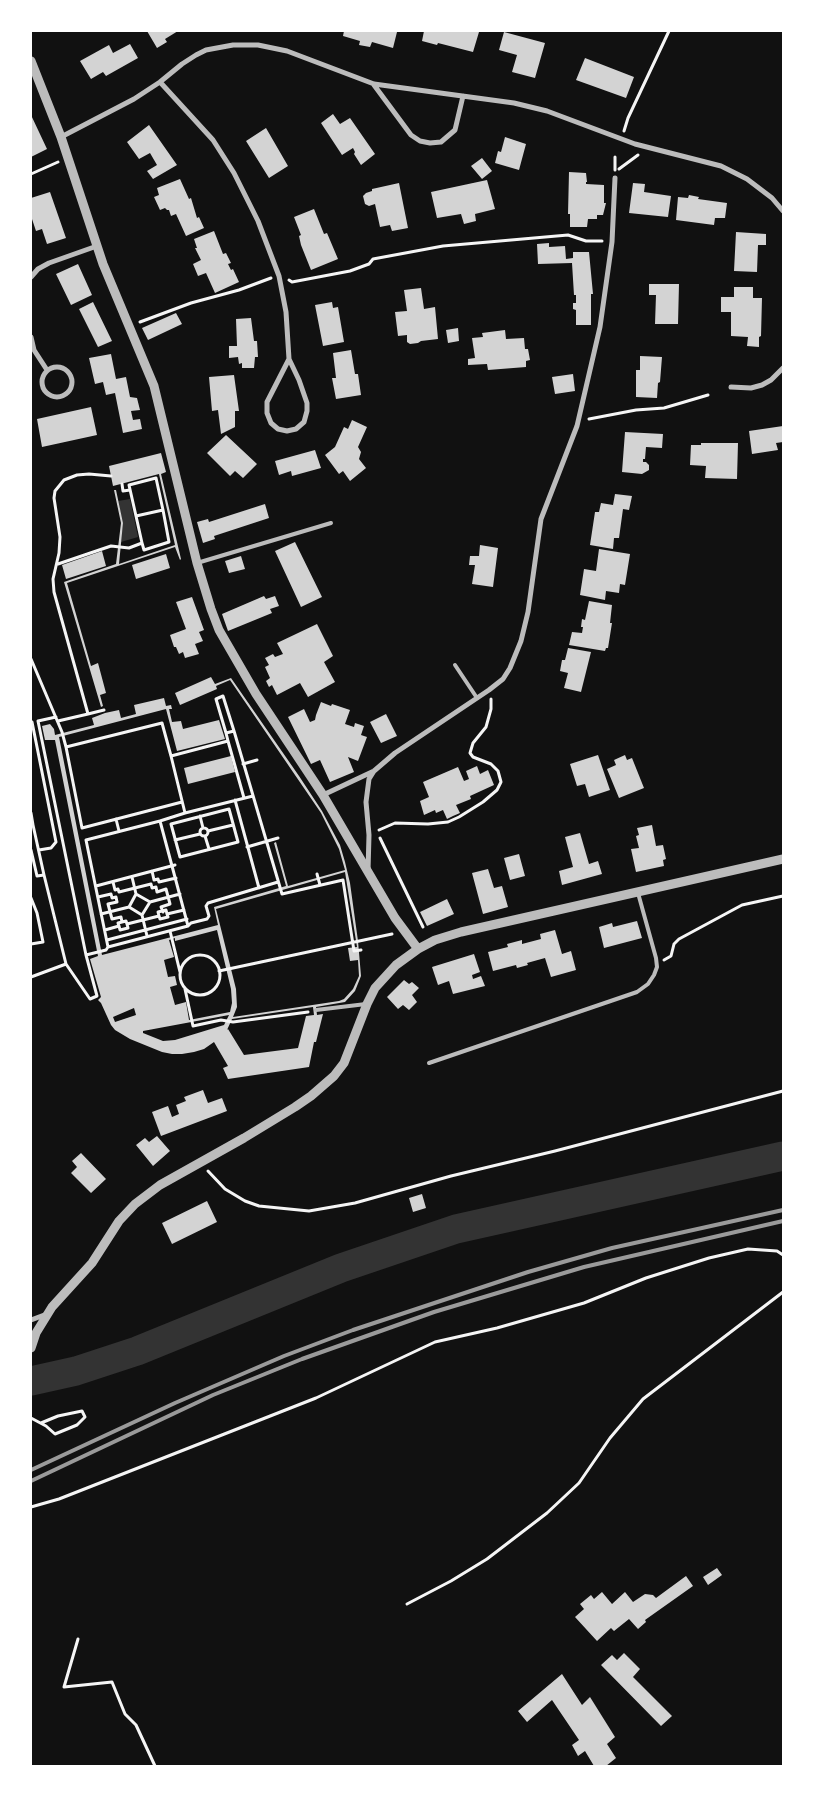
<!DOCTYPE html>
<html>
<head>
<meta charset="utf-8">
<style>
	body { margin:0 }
	#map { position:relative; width:814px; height:1797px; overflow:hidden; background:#111; font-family:"Fira Sans",sans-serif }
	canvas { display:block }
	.frame { position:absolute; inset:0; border:32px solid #fff; pointer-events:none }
</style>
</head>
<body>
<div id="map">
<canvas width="814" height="1797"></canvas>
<div class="frame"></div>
</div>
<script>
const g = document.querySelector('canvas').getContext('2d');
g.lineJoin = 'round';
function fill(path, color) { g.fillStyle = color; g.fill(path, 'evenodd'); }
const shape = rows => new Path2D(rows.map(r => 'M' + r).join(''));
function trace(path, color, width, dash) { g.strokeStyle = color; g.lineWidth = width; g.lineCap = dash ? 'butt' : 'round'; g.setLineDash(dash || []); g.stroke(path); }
const water = shape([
	[130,499,138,537,121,542,123,523,118,501]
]);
const river = shape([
	[31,1381,76,1371,137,1351,341,1268,456,1229,783,1156]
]);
const building = shape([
	[147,31,178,31,165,39,167,42,157,48],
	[344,31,394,31,397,32,393,48,372,42,370,47,359,45,360,41,343,36],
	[424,31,478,31,479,32,473,52,438,43,437,45,422,41],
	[504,32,545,43,535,78,512,72,517,55,499,50],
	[130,44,138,58,106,76,103,72,91,79,80,61,109,45,113,53],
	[585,58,634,77,626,98,576,80],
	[333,114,340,124,350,118,375,154,361,165,354,154,355,152,353,148,342,155,321,123],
	[31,115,47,149,31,157],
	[149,125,177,165,153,179,147,171,157,165,150,153,139,159,127,142],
	[266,128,288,166,269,178,246,141],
	[505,137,526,144,519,170,495,163,498,151,501,152],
	[482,158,492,171,482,179,471,166],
	[569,172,586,173,587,182,586,182,586,184,604,185,604,203,606,203,603,215,597,215,597,219,588,219,587,227,570,227,570,214,568,214],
	[180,179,189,199,191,198,197,218,199,217,204,228,186,236,176,214,171,216,169,210,167,210,165,208,160,210,154,197,159,195,157,188],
	[487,180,495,209,475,214,476,221,464,224,461,214,437,218,431,192],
	[399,183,408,228,392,231,390,225,380,227,375,204,369,206,365,204,363,196,366,193,372,191,372,189],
	[633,183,645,184,644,192,671,196,668,217,629,213],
	[50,192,66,238,47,244,42,229,36,231,31,216,31,198],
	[689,195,699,197,698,199,727,203,725,218,715,218,714,225,676,220,678,197,688,198],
	[314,209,324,234,327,233,338,259,311,270,301,245,299,236,301,235,294,217],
	[214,231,223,254,226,253,231,263,228,264,231,270,233,269,239,282,215,293,206,273,198,276,193,264,201,260,195,248,197,248,194,239],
	[736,232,766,234,766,245,758,245,757,272,734,271],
	[549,243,549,247,565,246,566,259,573,258,573,252,589,252,593,294,591,294,591,325,576,325,576,310,573,309,573,303,576,303,576,295,574,295,572,263,538,264,537,244],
	[78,264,92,295,71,305,56,274],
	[649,284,679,284,678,324,655,324,656,295,649,295],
	[734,287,753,287,753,298,762,298,761,336,759,337,759,347,747,346,748,337,731,336,731,312,721,312,721,297,734,297],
	[421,288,424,309,435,307,438,339,421,341,418,343,410,344,407,342,407,335,398,336,395,312,407,311,404,290],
	[93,302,112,341,98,347,79,309],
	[332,302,333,308,338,307,344,342,323,346,315,305],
	[176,313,182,324,148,340,142,328],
	[251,318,254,341,257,341,258,357,255,357,254,368,242,368,242,363,239,364,238,357,229,358,229,346,237,346,236,319],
	[458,328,459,341,448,343,446,330],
	[505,330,506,339,524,338,525,349,528,349,530,360,526,361,526,367,488,370,487,364,468,365,468,359,475,358,472,338,483,337,482,333],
	[351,350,355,374,358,374,361,395,336,399,332,378,336,378,333,353],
	[111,354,116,379,126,377,130,397,137,398,140,410,131,411,133,420,140,419,142,429,123,433,115,393,106,395,103,382,95,384,89,358],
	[640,356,662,357,660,382,658,383,657,398,636,397,636,370,640,370],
	[573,374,575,391,555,394,552,377],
	[234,375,239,411,235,411,235,427,221,434,218,410,212,411,209,377],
	[91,407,97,435,42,447,37,419],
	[352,420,367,427,358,447,361,452,359,459,366,468,350,481,343,471,339,474,325,455,335,447,344,427,348,429],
	[783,426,783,442,776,443,778,450,752,454,749,431],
	[625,432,663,434,662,448,646,447,645,459,643,459,643,462,646,462,649,465,649,470,642,474,622,472],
	[226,435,257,464,243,478,235,471,230,476,207,453],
	[701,443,738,443,737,479,705,478,706,466,690,465,691,445,701,445],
	[315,450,321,468,292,476,291,471,279,475,275,461],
	[161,453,166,472,161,474,181,559,180,560,175,547,67,583,91,666,98,663,106,693,100,695,103,706,101,707,64,582,116,564,121,523,114,490,116,490,123,523,119,564,175,545,159,474,113,486,109,466],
	[615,494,632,496,629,510,623,509,619,538,614,538,613,549,590,545,595,512,599,512,601,503,613,505],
	[265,504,269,518,214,536,215,539,203,543,197,522,208,519,209,522],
	[295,542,322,597,301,607,275,551],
	[480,545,498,548,493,587,472,584,475,565,469,565,470,556,479,556],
	[599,549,630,554,625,585,620,584,619,593,606,591,605,600,580,595,584,569,596,571],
	[102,551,106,566,66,579,62,565],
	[166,554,170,568,136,579,132,565],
	[241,556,245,569,229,573,225,561],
	[264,596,266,599,275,596,279,606,270,609,272,613,228,631,222,614],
	[192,597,204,630,199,632,203,641,195,644,199,654,185,658,183,652,179,654,176,647,174,647,170,635,186,629,176,602],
	[589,601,612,605,610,623,612,623,608,648,606,648,605,651,569,645,572,632,582,633,583,627,581,627,582,619,585,620],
	[317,624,333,656,324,662,335,682,308,697,300,683,277,695,272,685,269,687,266,681,270,678,265,667,269,665,265,658,273,654,275,657,283,654,277,643],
	[568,648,591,652,581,692,564,688,568,673,560,671,562,660,565,660],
	[211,677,215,684,231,678,299,776,322,811,340,845,345,862,350,883,358,941,361,976,355,991,345,1002,316,1007,317,1015,323,1014,316,1042,314,1042,309,1067,228,1079,223,1068,228,1066,214,1042,204,1049,194,1052,182,1054,172,1054,162,1052,130,1039,115,1030,111,1025,101,1003,98,1000,101,997,90,959,98,956,55,740,45,740,42,726,50,724,54,729,55,735,94,725,92,718,105,713,119,710,121,718,136,714,134,705,164,698,166,706,171,705,172,709,169,709,172,722,181,721,183,729,219,720,225,739,177,751,166,709,59,737,102,955,218,925,214,907,286,886,274,843,276,842,288,886,345,870,339,849,321,813,230,680,216,686,217,689,180,705,175,693],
	[345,872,357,947,348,948,350,961,358,960,359,976,353,989,344,999,339,1001,233,1017,237,1007,236,989,216,909],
	[217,930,231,989,232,1003,230,1012,189,1020,186,1002,175,1005,170,987,177,985,175,976,168,977,164,960,174,957,169,940,175,938,175,941],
	[313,1007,314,1015,306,1016,298,1048,244,1055,228,1029,227,1030,232,1019],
	[134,1008,136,1015,115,1022,113,1017],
	[229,1015,224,1025,175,1040,163,1041,143,1033,143,1031],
	[321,702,331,706,332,704,350,710,345,724,354,727,355,723,364,726,361,735,367,737,358,761,348,757,354,772,330,782,320,760,311,764,288,717,304,709,310,722,315,720,316,715],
	[386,714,397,736,381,743,370,722],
	[598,755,610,790,589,797,585,784,577,786,570,764],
	[625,755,627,760,632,758,644,788,619,798,607,769,616,765,614,760],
	[231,756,235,772,188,784,184,768],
	[477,766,480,774,488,770,494,785,470,796,471,799,456,805,460,813,453,816,447,819,443,810,436,813,435,810,424,815,420,801,429,797,423,782,458,767,464,781,469,779,466,771],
	[652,825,656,846,663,845,666,859,663,860,664,866,636,872,631,849,639,848,636,836,639,835,637,828],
	[580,833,589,864,598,861,602,874,562,885,559,871,573,867,565,837],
	[519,854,525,876,510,880,504,858],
	[488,869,494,888,502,886,508,907,483,914,472,873],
	[447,899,454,914,427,926,420,912],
	[637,921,642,938,604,948,599,927,612,923,613,927],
	[555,930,562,954,571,951,576,970,551,977,545,958,527,963,528,965,517,968,516,965,493,971,488,952,508,947,507,944,522,940,522,944,541,939,540,934],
	[474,954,480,972,472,975,473,979,481,976,485,986,453,994,449,981,438,985,432,967],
	[404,980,409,984,412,982,419,988,412,995,417,1002,409,1010,403,1005,398,1009,387,997],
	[203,1090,208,1103,222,1098,227,1111,161,1136,152,1112,168,1106,172,1117,179,1114,176,1105,186,1101,184,1097],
	[157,1136,170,1151,153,1166,136,1145,145,1138,149,1142],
	[81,1153,106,1179,91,1193,71,1173,77,1167,72,1161],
	[422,1194,426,1208,413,1212,409,1198],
	[207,1201,217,1222,172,1244,162,1223],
	[717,1568,722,1575,708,1585,703,1577],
	[686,1576,693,1586,645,1620,646,1622,638,1629,629,1619,614,1631,611,1628,597,1641,575,1617,584,1609,580,1604,591,1595,594,1599,602,1592,612,1604,625,1592,633,1602,645,1594,653,1595,656,1598],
	[624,1653,640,1669,633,1677,672,1716,661,1726,601,1665,612,1655,617,1660],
	[562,1674,582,1705,590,1697,615,1737,607,1744,616,1758,606,1766,594,1766,585,1751,578,1756,572,1745,579,1740,552,1700,527,1722,518,1711]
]);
const path = shape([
	[624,131,628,118,669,31],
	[619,169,638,155],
	[615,170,615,157],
	[31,174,58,162],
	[289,280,292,282,350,271,369,264,373,259,443,246,568,235,586,241,602,241],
	[140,322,191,303,239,290,271,278],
	[589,419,636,410,664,408,708,395],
	[122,484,123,491,130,490],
	[142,543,144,550,169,542,163,510],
	[58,564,111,546,129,548,142,543,136,516,129,485,156,478,163,510,136,516],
	[31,659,62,732,66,747,162,723,171,756,228,741,226,733,234,731,282,894,343,880,354,951,361,950],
	[88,714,104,710],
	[58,721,88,714,54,592,53,579,59,553,60,537,54,498,55,491,64,480,77,475,89,474,111,476],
	[32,722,56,842,51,848,39,850],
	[226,733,216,699,223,696,234,731],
	[228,741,244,798],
	[66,747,82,828,182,802],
	[243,764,257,760],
	[235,800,259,888],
	[229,809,238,842,180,857,171,824,229,809],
	[31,813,33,825,31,826],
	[185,813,253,796],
	[200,816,203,828],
	[116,819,119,831],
	[160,821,185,813,171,756],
	[33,825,44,875],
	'200 832a4 4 0 1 1 8 0a4 4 0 1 1-8 0Z',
	[379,830,395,823,428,824,448,822,459,817,483,802,497,790,501,782,498,771,491,764,473,757,470,753,473,743,486,727,491,709,491,699],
	[208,831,233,825],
	[205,836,209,849],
	[380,838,423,927],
	[175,840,200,834],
	[247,847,278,838],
	[31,850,37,876,44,875,66,964,90,999,97,996,86,955,38,721,56,717],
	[152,871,154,880,158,879,159,882,176,878],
	[317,874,320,885],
	[132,877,136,894],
	[113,882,115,890,118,889,119,892,151,884,152,888,156,887,157,892,166,889,170,904,161,907,163,912],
	[96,886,175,865],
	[98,897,111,894,112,898,116,897,117,902,108,904,112,919,121,917,122,922],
	[31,898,37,913,43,942,31,944],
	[150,902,180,894],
	[101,914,129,907],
	[142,915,150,902,136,894,129,907,142,915,147,936],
	[159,916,160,919,168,917,167,914],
	[119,926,120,930,128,928,127,924],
	[188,926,191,923,207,919,209,916,206,906,208,903,278,882],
	[105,930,119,926,118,923,126,921,127,924,159,916,158,912,166,910,167,914,184,910],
	[170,931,180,972],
	[107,940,187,919],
	[86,955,106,950,108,947,188,926,160,821,86,840,108,947],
	'180 975a20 20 0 1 1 40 0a20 20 0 1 1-40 0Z',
	[664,960,671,956,674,944,679,939,742,905,783,896],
	[219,971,392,934],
	[31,977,66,964],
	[185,989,193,1026,221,1020,233,1022,308,1012],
	[208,1171,225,1189,245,1201,259,1206,309,1211,355,1203,451,1176,555,1151,783,1091],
	[31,1418,46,1426,55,1434,77,1425,85,1417,82,1411,58,1416,41,1423],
	[31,1507,59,1499,316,1398,435,1342,497,1328,584,1303,646,1278,709,1258,748,1249,777,1251,783,1255],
	[407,1604,451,1581,487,1559,547,1513,579,1483,610,1438,643,1399,783,1292],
	[78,1639,64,1687,112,1682,125,1714,136,1725,155,1766]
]);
const service = shape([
	[197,563,331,523],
	[455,665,477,698],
	[316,1010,366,1004],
	[429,1063,637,992,648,984,654,975,657,967,656,958,638,893]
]);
const minor = shape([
	[160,82,213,140,234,173,258,221,279,276,286,312,289,359,267,402,267,413,271,423,278,429,287,431,296,429,304,422,307,411,307,403,299,380,289,359],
	[374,85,411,135,420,141,430,143,441,142,455,130,463,96],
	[61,137,134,99,160,82,182,64,196,55,206,50,233,45,258,45,287,51,374,84,514,103,547,111,635,144,721,166,747,179,772,198,783,211],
	[31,277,38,269,49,263,97,246],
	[31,337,34,350,47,370],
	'42 382a15 15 0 1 1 30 0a15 15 0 1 1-30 0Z',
	[731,387,751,388,762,385,771,380,783,368],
	[323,795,374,771,395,753,489,690,503,679,510,668,521,641,528,612,541,519,577,426,600,327,612,242,615,178],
	[368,871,369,835,366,802,369,779,374,771],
	[31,1320,47,1314]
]);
const tertiary = shape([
	[31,61,61,137,103,264,154,386,197,563,211,609,219,630,256,694,323,795,395,918,418,949],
	[31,1348,36,1333,52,1307,92,1263,119,1221,135,1204,160,1185,244,1138,295,1107,311,1096,334,1076,344,1063,367,1004,375,988,396,965,418,949,435,940,461,932,783,859]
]);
const rail = shape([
	[31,1470,175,1403,284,1356,353,1330,528,1272,612,1248,783,1210],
	[31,1481,213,1395,302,1359,434,1312,584,1267,783,1221]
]);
fill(water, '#333');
trace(river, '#333', 29);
fill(building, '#d3d3d3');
trace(path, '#f5f5f5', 3);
trace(service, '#bcbcbc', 4);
trace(minor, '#bcbcbc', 5);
trace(tertiary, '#bcbcbc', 9);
trace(rail, '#9a9a9a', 4);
</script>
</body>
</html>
